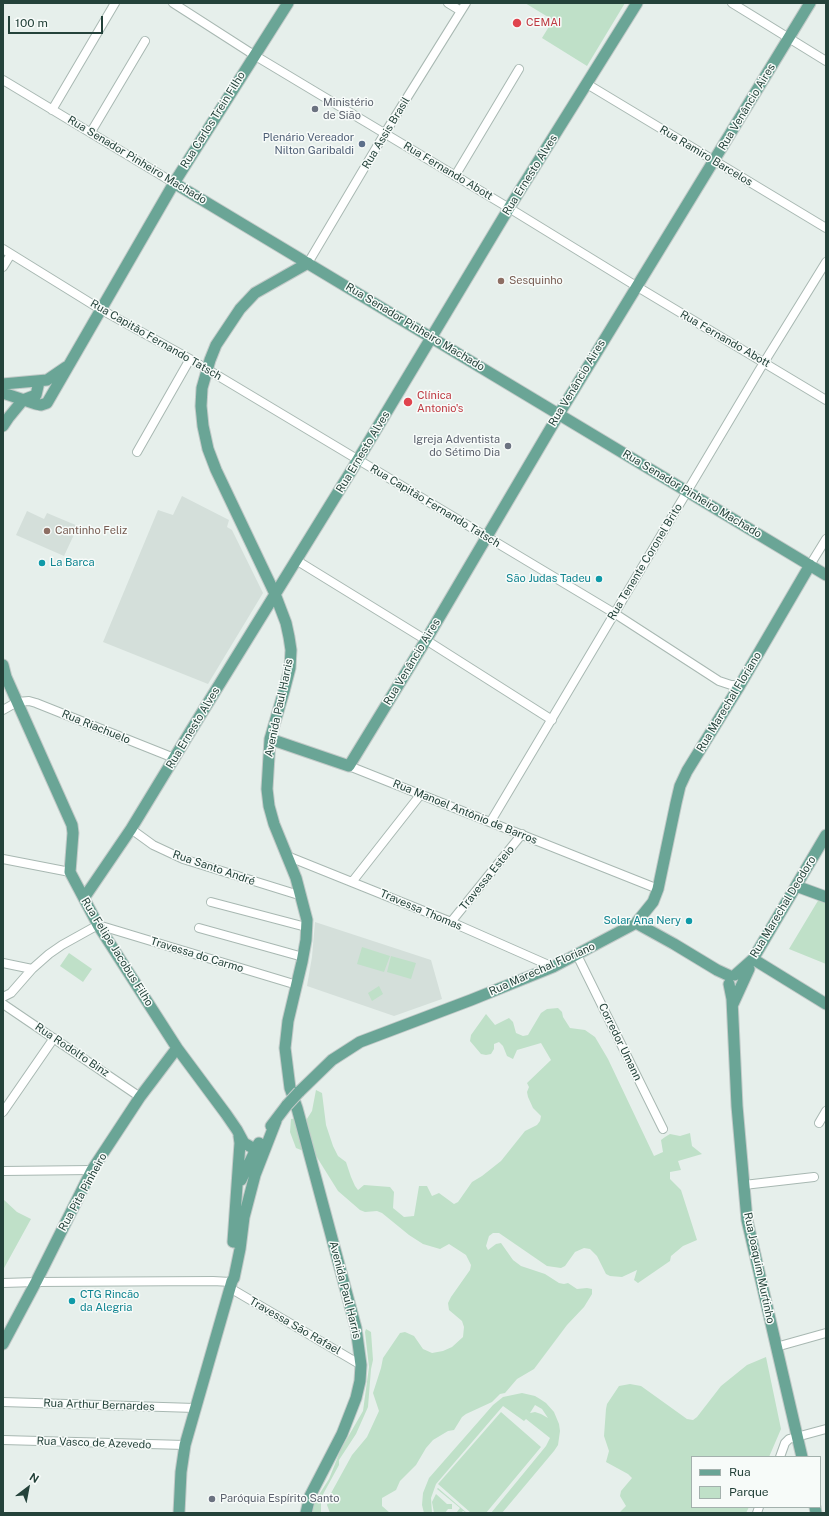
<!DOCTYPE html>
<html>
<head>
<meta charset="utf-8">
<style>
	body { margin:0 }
	#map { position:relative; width:829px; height:1516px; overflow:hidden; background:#e6efeb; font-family:"Public Sans",sans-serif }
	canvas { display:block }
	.frame { position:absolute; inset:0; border:4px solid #24423a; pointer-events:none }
	.legend { position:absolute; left:691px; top:1456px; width:130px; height:52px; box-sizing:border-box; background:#f7fbf9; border:1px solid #a3b1ad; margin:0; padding:5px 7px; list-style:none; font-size:12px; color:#24423a }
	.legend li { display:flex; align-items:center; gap:8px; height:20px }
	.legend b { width:20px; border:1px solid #a3b1ad }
	.north { position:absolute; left:8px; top:1468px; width:40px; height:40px; -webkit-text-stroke:3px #f7fbf9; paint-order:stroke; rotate:32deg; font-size:11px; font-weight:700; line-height:16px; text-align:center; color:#24423a }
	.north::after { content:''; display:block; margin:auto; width:14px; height:18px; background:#24423a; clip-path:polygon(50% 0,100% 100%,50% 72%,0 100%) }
	.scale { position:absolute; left:8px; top:16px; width:95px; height:18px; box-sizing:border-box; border:2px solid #24423a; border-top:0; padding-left:5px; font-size:12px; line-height:14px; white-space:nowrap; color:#24423a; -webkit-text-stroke:3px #f7fbf9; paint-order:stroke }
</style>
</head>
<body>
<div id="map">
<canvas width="829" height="1516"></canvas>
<div class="frame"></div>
<ul class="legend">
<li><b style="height:5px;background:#6aa596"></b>Rua</li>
<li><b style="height:11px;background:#bfe0c8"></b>Parque</li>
</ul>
<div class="north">N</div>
<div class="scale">100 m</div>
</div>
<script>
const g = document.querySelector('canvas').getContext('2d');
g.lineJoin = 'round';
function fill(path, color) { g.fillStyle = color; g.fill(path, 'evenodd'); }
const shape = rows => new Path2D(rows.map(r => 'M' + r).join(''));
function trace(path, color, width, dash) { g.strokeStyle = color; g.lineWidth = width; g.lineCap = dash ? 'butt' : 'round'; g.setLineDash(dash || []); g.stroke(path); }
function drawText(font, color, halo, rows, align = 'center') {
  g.font = font + ' "Public Sans",sans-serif'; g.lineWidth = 3; g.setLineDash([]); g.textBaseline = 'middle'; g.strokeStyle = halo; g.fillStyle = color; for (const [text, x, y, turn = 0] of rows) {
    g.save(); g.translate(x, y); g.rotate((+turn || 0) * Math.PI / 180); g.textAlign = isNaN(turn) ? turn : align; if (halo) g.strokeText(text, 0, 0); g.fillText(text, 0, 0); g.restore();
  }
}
const built = shape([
	[182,496,229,520,227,527,232,530,263,593,208,684,103,642,158,510,173,515],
	[27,511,44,519,47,513,78,526,64,556,16,535],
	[315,922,431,960,442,999,394,1016,307,986,312,957]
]);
const green = shape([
	[525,3,625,3,587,66,542,38,553,20],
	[819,899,826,902,826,964,789,949],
	[362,947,390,956,384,972,357,964],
	[69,953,92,969,83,982,60,966],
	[391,956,416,963,411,979,387,972],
	[379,986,383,994,372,1001,368,993],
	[558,1008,562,1012,563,1017,570,1028,585,1030,595,1037,608,1059,654,1156,663,1152,661,1140,665,1137,670,1134,680,1136,690,1133,692,1146,702,1154,678,1161,681,1170,670,1172,670,1179,681,1190,697,1240,683,1246,671,1256,670,1261,638,1283,634,1280,637,1270,622,1277,610,1276,606,1274,597,1256,590,1249,584,1248,575,1252,565,1266,561,1268,547,1266,499,1233,493,1233,489,1236,486,1246,488,1250,496,1244,501,1243,513,1260,521,1266,545,1274,559,1283,564,1284,568,1283,577,1289,587,1288,592,1289,592,1294,584,1307,567,1325,534,1369,517,1379,505,1393,500,1394,492,1402,466,1414,462,1417,454,1430,448,1431,433,1440,426,1448,416,1465,400,1481,396,1490,382,1498,382,1506,390,1513,330,1513,327,1505,330,1495,352,1455,367,1437,379,1411,373,1393,381,1368,383,1358,400,1333,405,1332,414,1336,423,1349,432,1353,443,1351,452,1347,463,1337,464,1327,462,1321,449,1310,448,1303,451,1297,470,1270,471,1265,466,1255,449,1244,440,1249,423,1244,409,1235,382,1213,377,1211,365,1212,360,1210,338,1191,308,1143,306,1147,301,1150,296,1148,290,1132,291,1119,296,1118,303,1125,312,1111,316,1090,322,1093,326,1125,333,1146,338,1156,346,1162,351,1177,355,1186,358,1190,364,1185,390,1187,394,1192,393,1208,404,1217,414,1216,419,1186,427,1186,432,1196,439,1193,454,1204,458,1202,472,1182,482,1176,501,1161,525,1131,537,1125,540,1121,541,1116,533,1108,528,1097,527,1092,529,1087,527,1083,551,1060,541,1043,517,1050,513,1059,507,1056,503,1046,499,1042,494,1044,494,1049,491,1054,486,1055,481,1054,470,1041,471,1035,486,1014,495,1025,509,1018,513,1022,516,1033,523,1036,528,1035,541,1013,547,1009],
	[3,1199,17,1212,31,1219,3,1270],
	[366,1329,371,1332,373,1360,371,1369,368,1407,356,1434,339,1460,339,1465,321,1498,321,1513,312,1513,313,1504,329,1479,341,1449,363,1411,369,1367,365,1332],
	[766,1357,781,1429,769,1457,692,1457,692,1507,749,1507,746,1513,619,1513,626,1506,620,1496,621,1491,632,1478,628,1474,606,1462,609,1451,604,1436,606,1409,607,1404,619,1386,630,1384,641,1386,687,1419,693,1420,697,1417,721,1386,747,1365],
	[522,1393,535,1396,540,1399,546,1403,554,1412,559,1424,560,1431,558,1445,554,1451,502,1513,491,1513,546,1446,550,1438,526,1419,524,1421,503,1406,436,1484,431,1498,432,1513,424,1513,422,1505,423,1493,429,1478,493,1405,503,1397],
	[535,1405,542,1409,548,1418,541,1414,535,1412,530,1413],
	[501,1412,541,1447,486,1513,471,1513,438,1484],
	[438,1488,467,1513,463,1511,461,1513,456,1513,460,1508,437,1489],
	[436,1494,447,1504,452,1504,452,1509,448,1509,445,1513,434,1513,432,1502]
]);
const minor = shape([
	[173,3,254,55,509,208,636,286,826,400],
	[448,3,461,11],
	[732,3,826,61],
	[3,80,174,183],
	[587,84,826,228],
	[52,110,115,3],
	[91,132,145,41],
	[455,176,519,69],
	[3,249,100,309,190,359,614,613,719,681,731,685,740,685],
	[308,263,385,133,466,3],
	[3,267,11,254],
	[137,452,190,359],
	[296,560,426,640,552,720],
	[810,565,826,539],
	[3,710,17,702,29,701,36,703,174,758],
	[349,766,658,889],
	[491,821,760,369,826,262],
	[131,829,153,845,183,859,302,896],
	[287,856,451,922,553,967],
	[3,859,70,872],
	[352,882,421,794],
	[211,902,306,927],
	[451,922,522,834],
	[199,928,303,957],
	[577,955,663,1129],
	[3,963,32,969],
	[3,997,11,993,32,969,49,954,62,945,98,925,297,985],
	[3,1004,140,1097],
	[3,1112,54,1038],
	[819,1123,826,1111],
	[3,1171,92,1170],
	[744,1185,814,1177],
	[3,1283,36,1282,213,1281,231,1282],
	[230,1288,361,1365],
	[776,1347,826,1333],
	[3,1402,195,1408],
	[3,1440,185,1445],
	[780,1457,785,1443,789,1439,826,1429],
	[757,1513,759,1507]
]);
const major = shape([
	[174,183,826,575],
	[3,384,47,380,66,367],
	[3,393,36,404,41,405,47,403,174,183,288,3],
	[3,426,9,417,23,400,36,395,39,382],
	[3,665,6,677,72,825,73,833,70,872,98,925,177,1048,226,1114,237,1130,244,1143,251,1147,256,1148],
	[270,739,349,766,426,640,559,414,810,3],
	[796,886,826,897],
	[84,898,131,829,190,732,353,468,509,208,637,3],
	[636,923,674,944,717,970,730,976],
	[753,959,826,1004],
	[735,975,753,959,826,835],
	[729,984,732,999,737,1106,747,1220,802,1457],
	[733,1004,749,969],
	[299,1092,332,1060,360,1042,471,1000,553,967,636,923,653,902,658,889,676,803,680,786,687,771,740,685,810,565],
	[271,1126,287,1105],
	[241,1180,259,1143],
	[233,1242,240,1143,239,1136],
	[3,1344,36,1282,92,1170,140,1097,177,1048],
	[815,1507,816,1513],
	[179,1513,181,1472,185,1445,232,1281,234,1278,240,1249,244,1217,255,1175,276,1121],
	[306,1513,310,1496,342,1434,356,1398,360,1381,361,1365,356,1328,297,1108,290,1088,285,1048,288,1021,302,962,306,940,307,920,296,878,274,824,269,806,267,789,270,739,284,691,290,668,291,650,289,637,286,623,275,594,216,470,208,449,203,426,201,406,202,388,210,360,216,345,240,309,255,293,308,263]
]);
const majorBridge = shape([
	[287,1105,299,1092]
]);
const markers = [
	[517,23,5,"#e0444e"],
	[315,109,4,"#6b7280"],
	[362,144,4,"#5c6f8a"],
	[501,281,4,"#8d6e63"],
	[408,402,5,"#e0444e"],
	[508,446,4,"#6b7280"],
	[47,531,4,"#8d6e63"],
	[42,563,4,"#0f9aa8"],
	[599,579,4,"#0f9aa8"],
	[689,921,4,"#0f9aa8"],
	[72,1301,4,"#0f9aa8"],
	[212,1499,4,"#6b7280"]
];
const healthNames = [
	["CEMAI",526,23],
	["Clínica",417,396],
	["Antonio's",417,409]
];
const worshipNames = [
	["Ministério",323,103],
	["de Sião",323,116],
	["Igreja Adventista",500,440,"right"],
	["do Sétimo Dia",500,453,"right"],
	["Paróquia Espírito Santo",220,1499]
];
const streetNames = [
	["Rua Venâncio Aires",747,107,-59],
	["Rua Carlos Trein Filho",213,120,-58],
	["Rua Assis Brasil",386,133,-59],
	["Rua Ramiro Barcelos",706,156,31],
	["Rua Senador Pinheiro Machado",137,160,31],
	["Rua Fernando Abott",448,171,31],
	["Rua Ernesto Alves",530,175,-58],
	["Rua Senador Pinheiro Machado",415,327,31],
	["Rua Fernando Abott",725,339,30],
	["Rua Capitão Fernando Tatsch",156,340,30],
	["Rua Venâncio Aires",577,383,-59],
	["Rua Ernesto Alves",363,452,-59],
	["Rua Senador Pinheiro Machado",692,494,31],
	["Rua Capitão Fernando Tatsch",435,506,31],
	["Rua Tenente Coronel Brito",645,562,-59],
	["Rua Venâncio Aires",412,662,-59],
	["Rua Marechal Floriano",729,702,-59],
	["Avenida Paul Harris",279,708,-78],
	["Rua Riachuelo",96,727,22],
	["Rua Ernesto Alves",193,728,-59],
	["Rua Manoel Antônio de Barros",465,812,22],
	["Rua Santo André",214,868,19],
	["Travessa Esteio",487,878,-51],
	["Rua Marechal Deodoro",783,907,-59],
	["Travessa Thomas",421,910,23],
	["Rua Felipe Jacobus Filho",117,952,58],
	["Travessa do Carmo",197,955,17],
	["Rua Marechal Floriano",542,969,-24],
	["Corredor Umann",620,1042,64],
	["Rua Rodolfo Binz",72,1050,34],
	["Rua Pita Pinheiro",83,1192,-61],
	["Rua Joaquim Murtinho",759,1268,78],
	["Avenida Paul Harris",345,1290,76],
	["Travessa São Rafael",295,1326,30],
	["Rua Arthur Bernardes",99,1405,2],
	["Rua Vasco de Azevedo",94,1443,2]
];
const serviceNames = [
	["Plenário Vereador",354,138],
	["Nilton Garibaldi",354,151]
];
const educationNames = [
	["Sesquinho",509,281],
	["Cantinho Feliz",55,531]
];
const cultureNames = [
	["La Barca",50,563],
	["São Judas Tadeu",591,579,"right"],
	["Solar Ana Nery",681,921,"right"],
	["CTG Rincão",80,1295],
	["da Alegria",80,1308]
];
fill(built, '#d4dfda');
fill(green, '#bfe0c8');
trace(minor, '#a8b8b2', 10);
trace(major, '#c2cac8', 13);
trace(minor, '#fff', 8);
trace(major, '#6aa596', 11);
trace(majorBridge, '#c2cac8', 13, []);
trace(majorBridge, '#6aa596', 11);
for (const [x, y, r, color] of markers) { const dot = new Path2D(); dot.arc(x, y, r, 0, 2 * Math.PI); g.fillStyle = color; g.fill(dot); trace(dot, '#f7fbf9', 1.5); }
drawText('11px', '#be3a42', '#f7fbf9', healthNames, 'left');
drawText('11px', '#5b616d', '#f7fbf9', worshipNames, 'left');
drawText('11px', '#24423a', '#f7fbf9', streetNames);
drawText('11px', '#4e5e75', '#f7fbf9', serviceNames, 'right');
drawText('11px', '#785e54', '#f7fbf9', educationNames, 'left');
drawText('11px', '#0d838f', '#f7fbf9', cultureNames, 'left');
</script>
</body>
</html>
